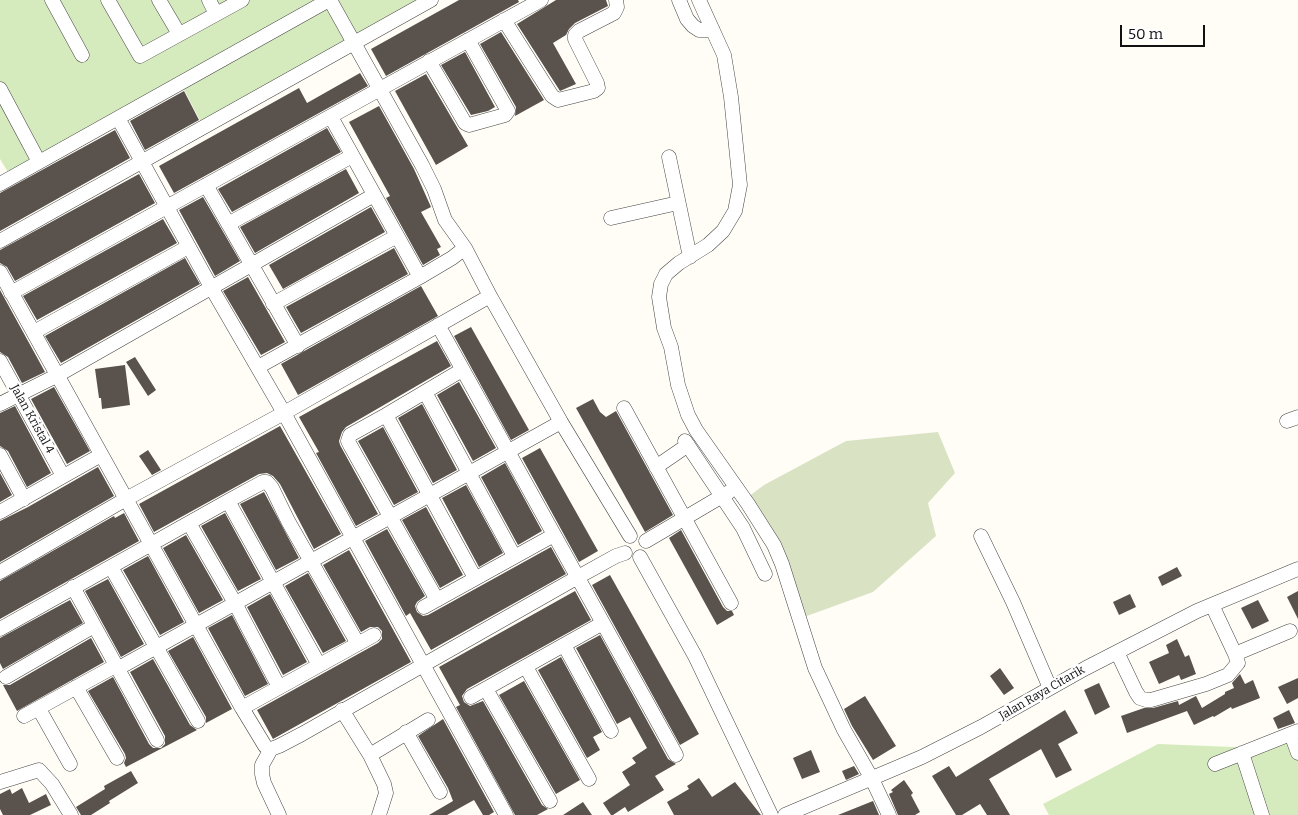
<!DOCTYPE html>
<html>
<head>
<meta charset="utf-8">
<style>
	body { margin:0 }
	#map { position:relative; width:1298px; height:815px; overflow:hidden; background:#fffdf5; font-family:Bitter,serif }
	canvas { display:block }
	.scale { position:absolute; left:1120px; top:25px; width:85px; height:22px; box-sizing:border-box; border:2px solid #111; border-top:0; padding-left:6px; font-size:15px; line-height:18px; white-space:nowrap; color:#111; -webkit-text-stroke:4px #fff; paint-order:stroke }
</style>
</head>
<body>
<div id="map">
<canvas width="1298" height="815"></canvas>
<div class="scale">50 m</div>
</div>
<script>
const g = document.querySelector('canvas').getContext('2d');
g.lineJoin = 'round';
function fill(path, color) { g.fillStyle = color; g.fill(path, 'evenodd'); }
const shape = rows => new Path2D(rows.map(r => 'M' + r).join(''));
function trace(path, color, width, dash) { g.strokeStyle = color; g.lineWidth = width; g.lineCap = dash ? 'butt' : 'round'; g.setLineDash(dash || []); g.stroke(path); }
function drawText(font, color, halo, rows, align = 'center') {
  g.font = font + ' Bitter,serif'; g.lineWidth = 5; g.setLineDash([]); g.textBaseline = 'middle'; g.strokeStyle = halo; g.fillStyle = color; for (const [text, x, y, turn = 0] of rows) {
    g.save(); g.translate(x, y); g.rotate((+turn || 0) * Math.PI / 180); g.textAlign = isNaN(turn) ? turn : align; if (halo) g.strokeText(text, 0, 0); g.fillText(text, 0, 0); g.restore();
  }
}
const green = shape([
	[0,0,431,0,203,126,178,78,8,172,0,159],
	[1298,727,1298,815,1049,815,1043,804,1158,744,1259,748]
]);
const cemetery = shape([
	[938,432,955,473,928,503,936,536,873,592,793,621,769,543,748,497,764,485,846,441]
]);
const building = shape([
	[459,0,518,0,519,2,386,76,371,49],
	[556,0,606,0,608,6,575,23,569,29,566,35,553,43,576,84,560,91,517,24],
	[501,32,544,100,515,116,516,107,480,44],
	[465,52,495,107,488,111,471,115,441,65],
	[360,73,368,86,174,193,159,166,299,88,307,103],
	[426,74,468,146,436,165,395,91],
	[184,91,199,120,145,150,130,121],
	[379,106,414,169,431,207,421,212,441,247,437,249,440,255,423,265,386,198,390,196,349,122],
	[327,128,341,152,232,212,218,189],
	[115,130,130,158,0,231,0,193],
	[346,169,359,193,255,253,240,227],
	[139,174,155,203,15,281,7,267,0,263,0,250],
	[203,197,240,261,215,276,179,210],
	[371,207,385,232,283,289,269,265],
	[163,219,177,243,37,320,23,296],
	[394,248,408,274,301,333,286,307],
	[185,258,200,284,61,363,45,336],
	[248,277,285,342,261,355,223,291],
	[421,286,438,316,298,395,281,364],
	[0,290,45,372,22,383,8,357,0,352],
	[471,327,529,430,511,440,454,336],
	[437,341,451,366,346,427,342,432,339,441,340,445,378,514,356,526,316,453,319,452,299,417],
	[135,357,156,390,148,396,126,362],
	[125,365,130,405,102,409,101,398,99,398,95,369],
	[459,382,496,448,473,461,437,395],
	[54,387,90,451,67,464,31,399],
	[593,399,600,412,606,417,616,411,673,515,645,532,576,408],
	[422,404,457,470,433,483,398,418],
	[15,406,51,473,27,487,8,451,0,446,0,413],
	[280,426,341,534,314,549,280,484,273,476,267,473,259,474,154,532,139,504],
	[383,427,418,492,394,505,358,441],
	[540,448,598,551,579,562,522,458],
	[148,450,161,470,152,475,139,456],
	[505,463,542,531,518,545,481,477],
	[98,467,114,496,0,562,0,521,28,507],
	[0,473,12,495,0,502],
	[466,485,503,553,479,567,442,498],
	[264,492,299,558,276,570,240,504],
	[426,507,463,575,440,588,402,520],
	[124,513,139,541,0,619,0,581,114,516,115,518],
	[225,513,261,579,238,591,201,526],
	[387,529,425,596,417,602,415,606,417,612,423,616,428,615,551,547,566,574,431,650,410,613,406,616,365,541],
	[681,530,723,607,727,611,732,611,734,615,717,625,669,538],
	[186,535,223,600,199,613,163,548],
	[349,550,411,662,273,739,257,710,378,643,382,639,382,631,378,627,370,627,361,632,323,565],
	[148,556,184,622,160,635,123,570],
	[1177,567,1182,576,1162,586,1158,577],
	[308,573,346,641,323,653,285,586],
	[610,575,699,734,680,745,592,585],
	[108,579,144,644,121,657,85,591],
	[575,591,591,620,467,689,462,696,464,702,470,706,483,701,542,805,548,809,537,815,515,815,456,707,460,705,439,667],
	[1298,591,1298,619,1287,597],
	[270,594,307,662,283,675,247,607],
	[1130,594,1136,607,1119,615,1113,602],
	[70,600,83,623,3,669,0,663,0,638],
	[1258,600,1269,621,1252,629,1241,608],
	[232,615,268,684,245,696,208,628],
	[600,635,668,759,676,764,655,776,664,790,628,812,625,807,613,815,611,815,603,803,630,785,622,772,636,763,632,758,647,748,630,717,617,724,576,648],
	[193,637,232,709,206,723,206,717,168,651],
	[91,638,104,662,17,711,3,685,10,685],
	[1177,639,1185,657,1189,655,1196,674,1181,680,1179,675,1159,684,1149,662,1169,653,1166,645],
	[561,657,602,732,593,737,600,750,587,758,538,670],
	[153,659,190,725,197,730,126,767,124,763,126,758,125,754,88,691,113,677,149,744,153,748,161,748,165,744,165,736,130,672],
	[1000,668,1014,688,1004,695,990,676],
	[1240,674,1245,684,1253,680,1260,698,1232,709,1231,707,1214,717,1213,716,1194,725,1187,711,1127,733,1121,716,1144,708,1153,708,1178,701,1179,705,1196,696,1202,708,1225,694,1225,692,1234,688,1232,683],
	[1298,678,1298,698,1287,704,1278,687],
	[524,681,580,780,556,794,499,695],
	[1099,683,1110,707,1095,715,1084,690],
	[865,696,896,746,873,760,852,726,844,709],
	[1065,710,1078,733,1058,744,1072,770,1056,778,1041,749,989,779,1010,815,987,815,980,804,962,815,956,815,932,776,949,766,956,777],
	[1289,710,1295,723,1278,729,1273,718],
	[443,719,494,812,489,815,483,815,474,800,447,815,429,815,453,801,448,788,418,736],
	[811,750,820,772,802,779,793,758],
	[854,766,859,774,846,780,842,771],
	[131,771,138,783,109,801,110,803,91,815,81,815,76,807,105,789,104,786],
	[699,778,712,797,735,782,761,815,674,815,667,802,689,789,687,786],
	[904,780,913,793,911,795,920,812,915,815,898,815,889,794,893,792,891,790],
	[22,788,29,803,46,794,51,805,30,815,3,815,0,809,0,794,10,789,12,794],
	[873,801,879,815,838,815],
	[583,802,592,815,563,815]
]);
const minor = shape([
	[52,0,82,55],
	[108,0,140,56,242,0],
	[159,0,179,34],
	[209,0,216,14],
	[330,0,422,165,434,189,445,220,465,248,490,296,561,422,630,536],
	[679,0,687,19,693,26,699,30,713,30],
	[699,0,724,55,731,97,740,185,735,211,723,231,708,245,679,263,666,274,661,284,659,297,664,328,671,347,678,385,688,415,696,430,748,504,774,545,782,564,815,668,844,730,872,779,889,815],
	[504,20,552,96,558,100,594,91,598,88,597,83,575,39,575,35,579,31,614,13,617,7,616,0],
	[429,61,465,123,469,125,505,115,508,111,468,40],
	[0,89,39,162],
	[331,117,420,277],
	[118,118,211,287,284,413,506,815],
	[669,157,690,257],
	[0,184,329,0],
	[206,185,298,346],
	[611,218,678,203],
	[228,224,352,156],
	[0,241,431,0],
	[0,272,242,708,265,746,269,749,271,749,279,746,302,734,578,577,616,556,625,553],
	[11,293,541,0],
	[273,304,397,236],
	[438,325,676,755],
	[34,332,188,247],
	[0,361,63,476],
	[258,367,420,277,452,258,465,248],
	[425,392,514,556],
	[0,404,58,375,374,195],
	[624,408,731,603],
	[386,415,462,370],
	[1287,421,1298,417],
	[685,441,743,528,765,574],
	[0,455,24,499],
	[656,467,688,445],
	[228,501,319,665],
	[0,512,101,455],
	[189,523,235,603,279,687],
	[981,536,1013,602,1050,688],
	[646,541,729,492],
	[640,557,695,656,771,815],
	[111,567,198,721],
	[0,572,126,499,284,413,490,296],
	[73,587,157,740],
	[437,600,350,445,348,441,350,435,386,415,475,578],
	[424,607,554,535],
	[0,629,228,501,263,482,267,482,272,488,288,521,358,644],
	[564,645,611,731],
	[1117,652,1136,692,1140,698,1146,700,1151,700,1206,684,1228,675,1238,663,1235,654,1212,605],
	[1235,654,1290,631],
	[526,667,589,779],
	[117,669,561,422],
	[6,677,94,626],
	[76,687,117,758],
	[486,689,550,801],
	[471,697,603,623],
	[242,708,374,635],
	[39,709,70,764],
	[342,710,370,755,384,784,386,793,379,815],
	[24,716,115,666],
	[406,732,440,792],
	[1291,734,1298,753],
	[271,749,262,765,262,774,264,783,279,815],
	[1242,753,1262,815],
	[370,755,428,720],
	[1215,764,1298,731],
	[0,782,39,770,52,784,71,815],
	[785,815,922,757,981,727,1086,668,1197,611,1298,569]
]);
const streetNames = [
	["Jalan Kristal 4",32,419,61],
	["Jalan Raya Citarik",1042,693,-30]
];
fill(green, '#d5ebbd');
fill(cemetery, '#d9e3c4');
fill(building, '#5a524d');
trace(minor, '#444', 15);
trace(minor, '#fff', 14);
drawText('12px', '#111', '#fff', streetNames);
</script>
</body>
</html>
